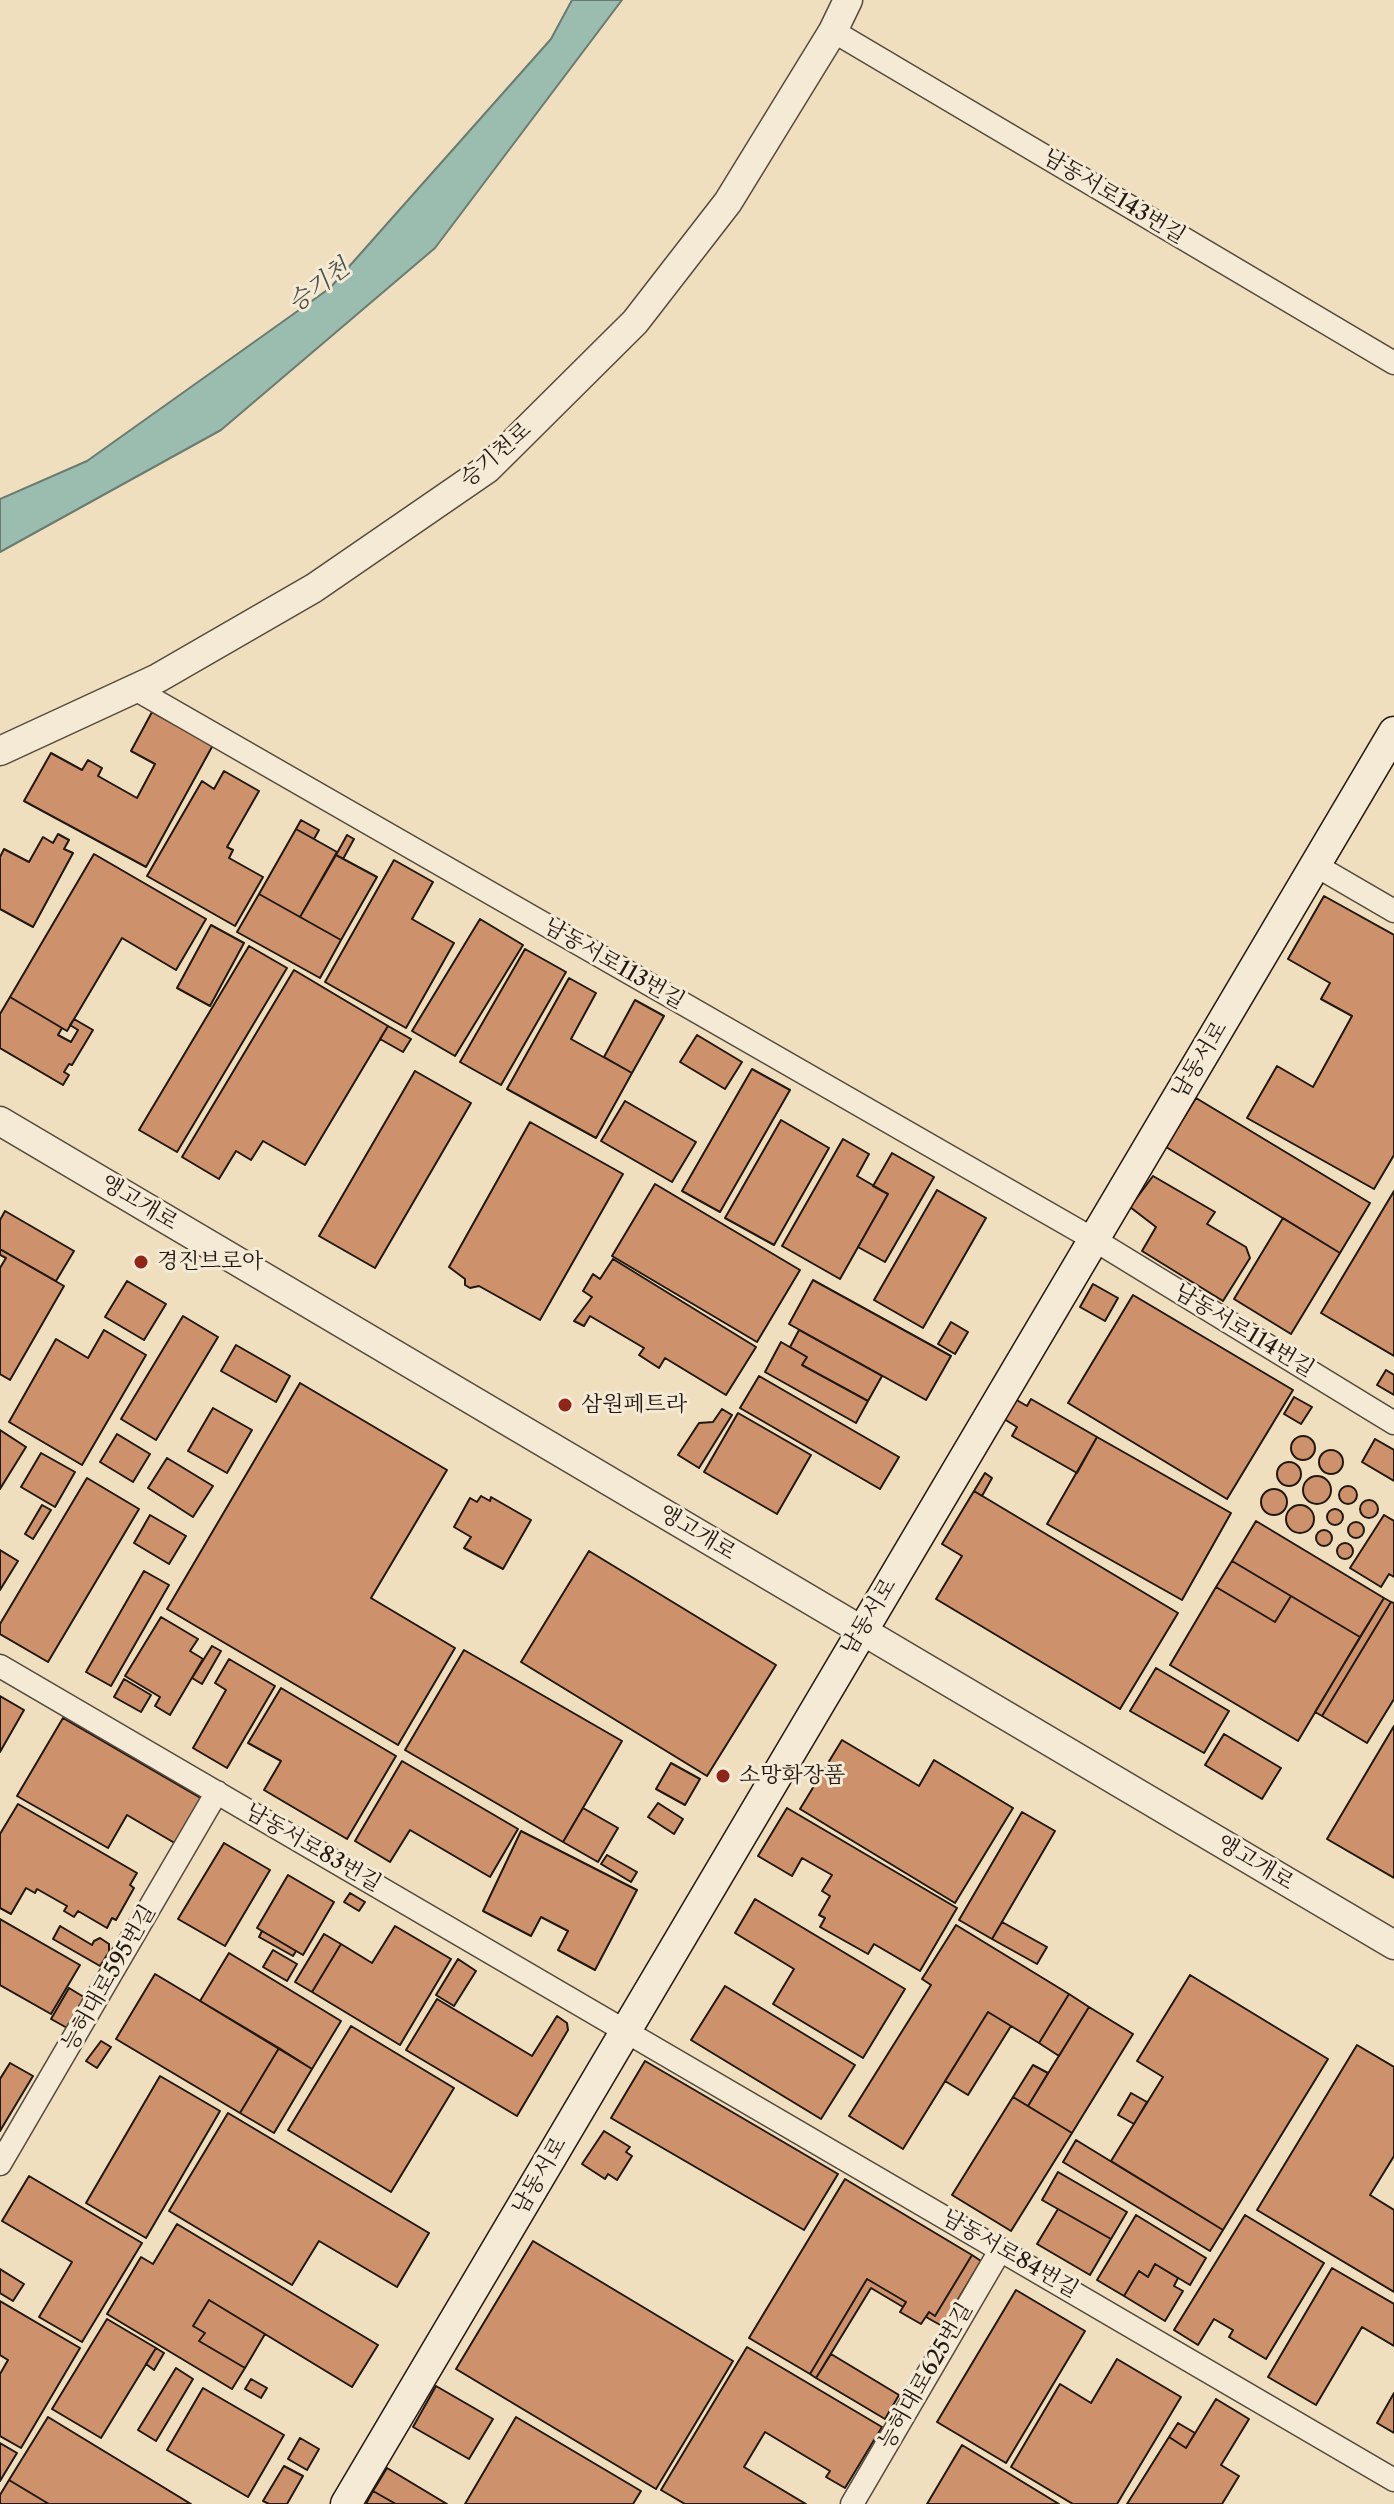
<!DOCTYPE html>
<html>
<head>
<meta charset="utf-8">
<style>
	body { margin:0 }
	canvas { display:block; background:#efdfbf }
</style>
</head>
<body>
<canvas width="1394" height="2504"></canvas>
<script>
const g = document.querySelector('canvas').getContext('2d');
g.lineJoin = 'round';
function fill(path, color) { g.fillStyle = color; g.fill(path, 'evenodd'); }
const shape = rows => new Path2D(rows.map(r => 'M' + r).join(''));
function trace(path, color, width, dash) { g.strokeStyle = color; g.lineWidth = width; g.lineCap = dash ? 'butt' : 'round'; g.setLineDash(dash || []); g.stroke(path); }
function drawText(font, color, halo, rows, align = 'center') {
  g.font = font + ' "Libre Caslon Text","Noto Serif KR",serif'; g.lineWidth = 6; g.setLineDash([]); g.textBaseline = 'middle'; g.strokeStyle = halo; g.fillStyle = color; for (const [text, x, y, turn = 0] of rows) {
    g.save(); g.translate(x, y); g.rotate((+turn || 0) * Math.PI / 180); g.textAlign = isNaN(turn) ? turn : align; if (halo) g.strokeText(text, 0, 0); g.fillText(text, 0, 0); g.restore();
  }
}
const water = shape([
	[572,0,622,0,435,248,221,430,0,552,0,499,87,461,330,288,551,39,572,0]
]);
const building = shape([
	[152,712,213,745,146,867,24,801,51,753,82,770,88,760,102,768,98,776,137,798,155,764,131,751,152,712],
	[224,771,259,791,227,847,233,850,229,858,263,877,235,926,147,876,202,781,214,789,224,771],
	[301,820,319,830,314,839,296,829,301,820],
	[296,829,337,852,300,917,259,894,296,829],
	[58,834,69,840,64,849,73,853,33,927,0,909,0,857,4,849,29,862,43,837,53,843,58,834],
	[347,835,354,839,343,859,336,855,347,835],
	[94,854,206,919,176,970,122,938,67,1031,10,997,94,854],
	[336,855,377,877,341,940,300,917,336,855],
	[394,860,433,882,412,919,454,943,406,1028,325,982,394,860],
	[259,894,341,940,320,978,237,932,259,894],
	[1324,896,1394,935,1394,1155,1374,1189,1247,1118,1277,1066,1313,1087,1352,1016,1321,999,1330,983,1288,959,1324,896],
	[480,919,523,945,455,1056,412,1031,480,919],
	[211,925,244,943,210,1006,177,988,211,925],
	[249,946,287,968,177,1152,139,1130,249,946],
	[525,949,566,972,501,1085,460,1062,525,949],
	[294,970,388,1026,305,1165,263,1141,251,1160,236,1151,219,1179,182,1157,294,970],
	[569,978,596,993,571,1039,632,1073,596,1138,507,1089,569,978],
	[10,997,62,1028,58,1035,71,1042,78,1030,70,1025,74,1019,93,1030,72,1065,69,1064,64,1072,69,1075,63,1085,0,1048,0,1014,10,997],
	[635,1000,664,1016,632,1073,604,1057,635,1000],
	[388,1026,411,1039,403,1052,380,1039,388,1026],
	[697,1035,742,1062,725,1089,680,1062,697,1035],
	[752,1069,790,1090,720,1212,682,1191,752,1069],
	[415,1071,471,1103,375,1268,319,1236,415,1071],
	[1196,1098,1370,1203,1340,1253,1166,1147,1196,1098],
	[625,1101,696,1142,672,1182,601,1141,625,1101],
	[781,1120,829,1148,774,1245,725,1218,781,1120],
	[530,1122,623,1174,540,1320,479,1286,470,1288,465,1285,465,1279,449,1267,530,1122],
	[843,1139,869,1154,857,1176,888,1194,840,1279,782,1246,843,1139],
	[892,1153,934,1177,885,1262,858,1247,888,1194,873,1186,892,1153],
	[1153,1176,1215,1212,1207,1224,1246,1247,1250,1258,1223,1301,1142,1251,1156,1227,1130,1207,1153,1176],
	[655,1184,800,1270,757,1342,612,1256,655,1184],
	[937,1190,986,1218,923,1328,874,1300,937,1190],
	[1394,1191,1394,1356,1321,1313,1394,1191],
	[5,1211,74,1251,56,1281,0,1249,0,1220,5,1211],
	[1283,1218,1340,1253,1291,1334,1234,1299,1283,1218],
	[0,1249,64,1286,10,1380,0,1374,0,1268,6,1258,0,1255,0,1249],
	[613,1259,756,1347,726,1395,665,1358,659,1368,639,1355,644,1348,590,1316,584,1326,574,1321,592,1297,583,1291,593,1274,600,1279,613,1259],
	[813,1280,951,1356,926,1400,789,1324,813,1280],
	[127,1281,166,1304,144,1340,105,1317,127,1281],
	[1093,1284,1118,1298,1105,1321,1080,1307,1093,1284],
	[1133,1295,1293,1390,1227,1499,1068,1403,1133,1295],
	[183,1316,218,1337,156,1440,121,1419,183,1316],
	[951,1322,968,1332,955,1354,938,1344,951,1322],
	[104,1330,146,1355,82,1465,9,1422,56,1339,88,1358,104,1330],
	[799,1330,882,1376,868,1401,802,1365,807,1357,790,1347,799,1330],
	[781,1342,807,1357,802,1365,868,1401,856,1423,765,1372,781,1342],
	[236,1345,290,1376,276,1402,221,1371,236,1345],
	[1386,1370,1394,1375,1394,1395,1377,1385,1386,1370],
	[759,1376,899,1457,880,1489,740,1408,759,1376],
	[300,1383,447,1470,371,1598,455,1648,398,1745,167,1609,300,1383],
	[1294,1397,1312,1407,1301,1424,1284,1414,1294,1397],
	[1015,1399,1027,1406,1031,1399,1097,1437,1077,1473,1012,1436,1017,1427,1004,1419,1015,1399],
	[213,1408,252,1430,227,1473,188,1451,213,1408],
	[722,1409,732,1415,699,1468,678,1455,699,1423,713,1422,722,1409],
	[738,1413,811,1455,777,1514,704,1472,738,1413],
	[0,1430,26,1447,0,1489,0,1430],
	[117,1434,150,1454,133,1482,100,1462,117,1434],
	'1291 1448a12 12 0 1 1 24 0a12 12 0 1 1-24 0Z',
	[1097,1437,1231,1513,1182,1600,1047,1524,1097,1437],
	[1375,1439,1394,1450,1394,1481,1362,1462,1375,1439],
	'1319 1462a12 12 0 1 1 24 0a12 12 0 1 1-24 0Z',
	[41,1453,75,1472,55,1507,21,1487,41,1453],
	[167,1458,213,1486,193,1517,148,1488,167,1458],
	'1277 1474a12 12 0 1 1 24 0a12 12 0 1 1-24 0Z',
	[985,1473,992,1478,982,1496,974,1491,985,1473],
	'1303 1490a14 14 0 1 1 28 0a14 14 0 1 1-28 0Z',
	[87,1478,139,1509,48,1662,0,1634,0,1624,87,1478],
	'1339 1495a9 9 0 1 1 18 0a9 9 0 1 1-18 0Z',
	'1261 1502a13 13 0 1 1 26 0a13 13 0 1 1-26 0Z',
	[974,1491,1178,1613,1120,1709,936,1599,962,1556,942,1544,974,1491],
	[481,1496,490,1501,491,1497,531,1520,503,1569,464,1548,471,1537,454,1527,470,1498,477,1502,481,1496],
	'1360 1509a9 9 0 1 1 18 0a9 9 0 1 1-18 0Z',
	[42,1505,51,1510,33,1539,25,1534,42,1505],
	'1286 1519a14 14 0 1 1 28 0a14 14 0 1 1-28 0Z',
	'1327 1517a8 8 0 1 1 16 0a8 8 0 1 1-16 0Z',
	[150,1515,186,1536,169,1564,134,1543,150,1515],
	[1384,1515,1394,1521,1394,1577,1389,1574,1381,1587,1350,1568,1384,1515],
	[1256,1521,1384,1598,1360,1637,1232,1561,1256,1521],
	'1348 1530a8 8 0 1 1 16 0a8 8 0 1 1-16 0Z',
	'1316 1538a8 8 0 1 1 16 0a8 8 0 1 1-16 0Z',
	'1337 1551a8 8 0 1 1 16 0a8 8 0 1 1-16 0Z',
	[0,1550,18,1561,0,1590,0,1550],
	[589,1551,776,1665,707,1776,521,1662,589,1551],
	[1232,1561,1291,1596,1275,1622,1216,1587,1232,1561],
	[144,1571,169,1585,111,1686,86,1672,144,1571],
	[1216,1587,1275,1622,1291,1596,1360,1637,1298,1741,1170,1665,1216,1587],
	[1384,1598,1391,1602,1322,1716,1315,1712,1384,1598],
	[1391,1602,1394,1603,1394,1699,1367,1743,1322,1716,1391,1602],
	[161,1617,198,1639,190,1651,203,1659,170,1715,155,1706,160,1697,125,1676,161,1617],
	[212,1646,221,1651,202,1684,192,1678,212,1646],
	[464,1650,622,1741,563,1842,405,1750,464,1650],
	[229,1659,275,1686,227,1768,193,1748,226,1690,215,1683,229,1659],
	[1156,1668,1229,1711,1204,1753,1130,1711,1156,1668],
	[124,1679,151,1695,141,1712,114,1697,124,1679],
	[281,1688,396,1756,347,1839,264,1790,281,1761,248,1743,281,1688],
	[0,1696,24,1710,0,1752,0,1696],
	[63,1718,204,1800,178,1845,127,1815,108,1848,17,1796,63,1718],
	[1394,1726,1394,1878,1327,1839,1394,1726],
	[1224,1734,1281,1768,1262,1799,1205,1765,1224,1734],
	[842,1740,919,1786,934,1760,1013,1808,955,1903,800,1809,842,1740],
	[402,1761,518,1829,490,1877,410,1830,390,1862,355,1841,402,1761],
	[671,1763,700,1779,685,1805,656,1789,671,1763],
	[658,1803,683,1819,674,1834,648,1817,658,1803],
	[18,1804,137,1873,130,1885,134,1888,116,1920,112,1918,107,1928,78,1911,74,1917,64,1911,67,1906,37,1889,35,1893,26,1888,11,1914,0,1908,0,1834,18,1804],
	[583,1808,618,1828,598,1862,563,1842,583,1808],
	[787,1808,957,1908,920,1971,874,1944,868,1954,820,1927,825,1918,819,1915,830,1896,822,1891,832,1875,802,1858,792,1876,758,1856,787,1808],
	[1022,1812,1055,1831,992,1939,959,1920,1022,1812],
	[521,1831,637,1890,595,1970,558,1950,568,1931,541,1917,531,1936,483,1911,521,1831],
	[224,1843,270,1870,225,1946,178,1919,224,1843],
	[607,1855,637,1872,631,1882,601,1864,607,1855],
	[288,1875,334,1902,303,1955,257,1928,288,1875],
	[350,1893,365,1902,359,1911,344,1902,350,1893],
	[755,1899,905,1989,863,2058,773,2004,794,1969,735,1933,755,1899],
	[0,1919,80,1965,51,2014,0,1985,0,1919],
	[1002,1922,1047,1947,1037,1964,992,1939,1002,1922],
	[956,1925,1069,1994,1039,2043,988,2012,903,2149,849,2116,931,1985,922,1979,956,1925],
	[60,1926,92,1945,94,1941,100,1938,109,1944,109,1952,100,1966,53,1939,60,1926],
	[395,1926,451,1959,400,2045,312,1992,341,1944,372,1963,395,1926],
	[262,1931,296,1951,293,1956,259,1937,262,1931],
	[324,1934,341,1944,312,1992,295,1982,324,1934],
	[273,1950,297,1964,287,1981,263,1967,273,1950],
	[229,1953,341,2021,312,2069,200,2001,229,1953],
	[458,1959,476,1971,454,2006,436,1995,458,1959],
	[155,1974,279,2048,240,2113,116,2039,155,1974],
	[1190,1975,1328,2059,1223,2230,1111,2161,1163,2077,1137,2061,1190,1975],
	[725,1986,855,2065,821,2119,691,2040,725,1986],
	[69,1988,87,1999,69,2029,51,2019,69,1988],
	[1069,1994,1089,2007,1059,2056,1039,2043,1069,1994],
	[437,1999,532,2056,557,2016,567,2023,568,2030,517,2116,406,2050,437,1999],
	[1089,2007,1133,2034,1072,2133,1028,2106,1089,2007],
	[988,2012,1011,2026,968,2095,945,2081,988,2012],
	[351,2026,454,2088,391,2192,288,2130,351,2026],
	[101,2041,111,2047,97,2068,86,2061,101,2041],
	[1357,2045,1394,2067,1394,2156,1370,2195,1394,2210,1394,2292,1257,2210,1357,2045],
	[279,2048,312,2069,274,2133,240,2113,279,2048],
	[645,2061,838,2174,804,2230,611,2118,645,2061],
	[10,2063,33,2076,0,2131,0,2079,10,2063],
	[1033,2065,1048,2073,1028,2106,1013,2097,1033,2065],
	[160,2076,220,2111,146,2238,86,2203,160,2076],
	[1131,2093,1147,2102,1134,2124,1118,2115,1131,2093],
	[1013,2097,1072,2133,1011,2231,952,2195,1013,2097],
	[228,2113,429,2233,397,2287,319,2241,292,2285,169,2211,228,2113],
	[604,2131,630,2147,626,2152,632,2156,617,2180,608,2174,605,2179,582,2164,604,2131],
	[1076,2140,1223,2230,1210,2251,1063,2162,1076,2140],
	[1058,2172,1127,2212,1111,2239,1042,2200,1058,2172],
	[29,2176,142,2243,82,2342,39,2317,72,2262,2,2221,29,2176],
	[845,2179,972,2255,935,2316,929,2312,921,2324,900,2312,906,2302,867,2279,810,2374,749,2338,845,2179],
	[1058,2209,1111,2239,1090,2275,1037,2244,1058,2209],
	[1136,2215,1206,2258,1190,2285,1155,2264,1148,2277,1139,2271,1124,2296,1097,2280,1136,2215],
	[1245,2215,1324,2263,1266,2359,1229,2337,1233,2330,1214,2319,1198,2345,1174,2330,1245,2215],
	[177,2224,378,2345,352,2387,209,2300,193,2326,205,2333,199,2341,245,2368,232,2389,107,2314,141,2257,153,2264,177,2224],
	[533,2241,733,2361,656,2489,456,2369,533,2241],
	[972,2255,981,2261,942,2326,926,2317,929,2312,935,2316,972,2255],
	[1155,2264,1178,2278,1174,2286,1183,2291,1165,2321,1124,2296,1139,2271,1148,2277,1155,2264],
	[1332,2268,1394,2304,1394,2346,1362,2327,1316,2405,1268,2377,1332,2268],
	[0,2269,24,2284,13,2301,0,2293,0,2269],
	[867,2279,906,2302,903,2307,871,2288,816,2378,810,2374,867,2279],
	[1016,2290,1085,2331,1006,2463,937,2422,1016,2290],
	[209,2300,265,2334,245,2368,199,2341,205,2333,193,2326,209,2300],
	[0,2301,80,2348,21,2448,0,2436,0,2374,8,2360,0,2355,0,2301],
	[107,2319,156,2348,101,2438,52,2409,107,2319],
	[747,2347,882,2427,845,2488,826,2477,830,2471,765,2432,744,2467,806,2504,685,2504,661,2490,747,2347],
	[156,2348,164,2353,154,2370,146,2364,156,2348],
	[831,2354,899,2395,885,2419,816,2378,831,2354],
	[1117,2359,1181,2397,1117,2504,1073,2504,1011,2467,1060,2384,1091,2403,1117,2359],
	[176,2368,193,2379,156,2441,138,2430,176,2368],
	[251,2379,267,2388,261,2398,245,2389,251,2379],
	[436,2386,493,2419,469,2459,413,2427,436,2386],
	[203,2388,284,2435,248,2497,167,2450,203,2388],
	[1394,2393,1394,2433,1377,2423,1394,2393],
	[1216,2399,1249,2419,1221,2465,1239,2476,1222,2504,1127,2504,1169,2437,1186,2448,1216,2399],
	[48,2417,191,2504,49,2504,9,2480,48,2417],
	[516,2417,641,2491,633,2504,465,2504,516,2417],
	[1178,2423,1195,2433,1186,2448,1169,2437,1178,2423],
	[300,2438,319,2449,307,2470,288,2459,300,2438],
	[0,2443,17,2453,0,2481,0,2443],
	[962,2445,1059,2504,927,2504,962,2445],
	[284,2466,303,2476,287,2504,269,2504,263,2501,284,2466],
	[387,2468,447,2504,396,2504,373,2491,387,2468],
	[9,2480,49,2504,0,2504,0,2495,9,2480],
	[373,2491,396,2504,366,2504,373,2491]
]);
const minor = shape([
	[833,31,1394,363],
	[135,689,1093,1239,1394,1423],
	[1315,865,1394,911],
	[0,1666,1394,2480],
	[0,2164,217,1792],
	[852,2504,1001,2249]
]);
const tertiary = shape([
	[0,751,158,678,314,588,487,469,635,322,728,202,833,31,848,0],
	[0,1121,1394,1945]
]);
const secondary = shape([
	[346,2504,1394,732]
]);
const markers = [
	[141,1262,8,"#8f2418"],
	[565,1405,8,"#8f2418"],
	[723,1776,8,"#8f2418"]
];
const streetNames = [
	["남동서로143번길",1114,197,31],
	["승기천로",496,455,-41],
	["남동서로113번길",614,964,30],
	["남동서로",1200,1060,-59],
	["앵고개로",139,1203,31],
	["남동서로114번길",1244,1331,31],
	["앵고개로",697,1533,31],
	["남동서로",869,1617,-59],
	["남동서로83번길",313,1848,30],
	["앵고개로",1255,1863,31],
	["능허대로595번길",109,1978,-60],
	["남동서로",540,2176,-60],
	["남동서로84번길",1010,2254,30],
	["능허대로625번길",926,2376,-60]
];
const poiNames = [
	["경진브로아",157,1262],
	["삼원페트라",581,1405],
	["소망화장품",739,1776]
];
const waterNames = [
	["승기천",319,286,-37]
];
fill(water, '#9abdaf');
trace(water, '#6a7b6f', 2);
fill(building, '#cd926c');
trace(building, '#221810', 2);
trace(minor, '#554a3c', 25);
trace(tertiary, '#554a3c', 31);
trace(secondary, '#221810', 33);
trace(minor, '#f5ead5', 22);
trace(tertiary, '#f5ead5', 28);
trace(secondary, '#f5ead5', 30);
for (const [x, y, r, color] of markers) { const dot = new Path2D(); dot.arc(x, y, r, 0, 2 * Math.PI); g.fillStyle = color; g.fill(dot); trace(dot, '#f5ead5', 3); }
drawText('22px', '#221810', '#f5ead5', streetNames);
drawText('22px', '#221810', '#f5ead5', poiNames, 'left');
drawText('italic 24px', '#4c5248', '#f5ead5', waterNames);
</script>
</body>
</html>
